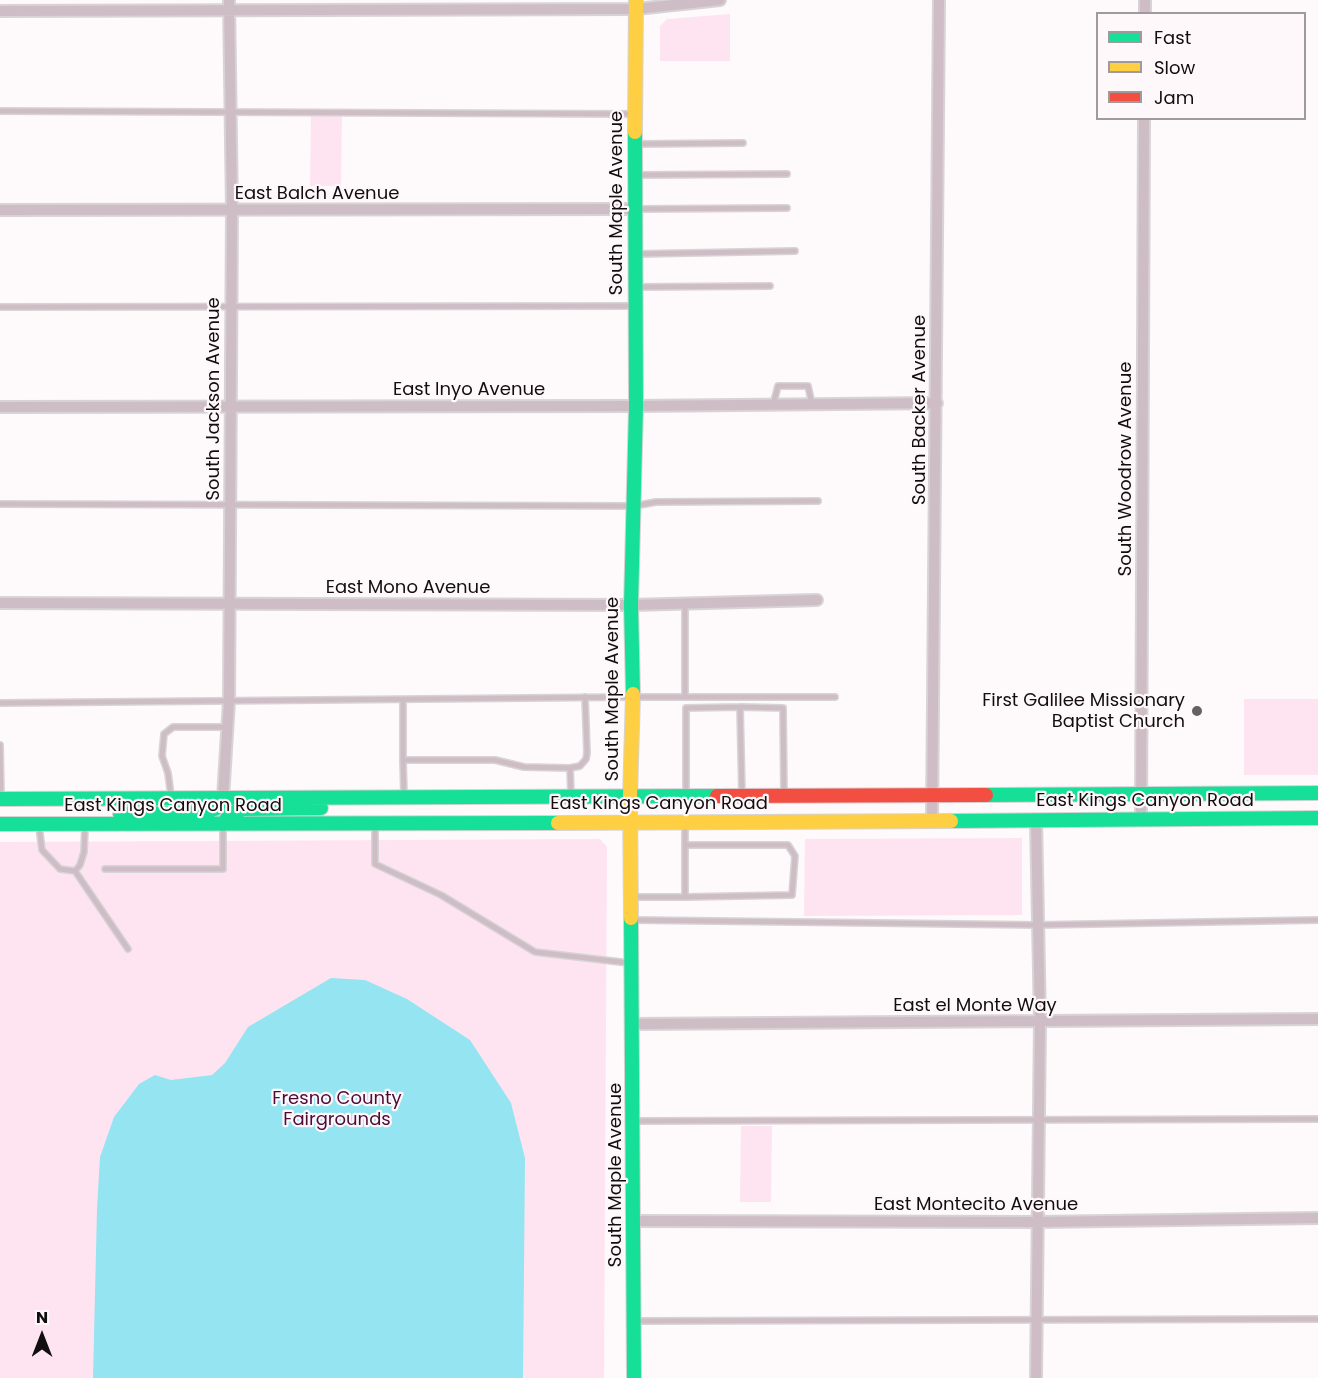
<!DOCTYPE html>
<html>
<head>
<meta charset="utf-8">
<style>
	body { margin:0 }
	#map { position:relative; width:1318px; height:1378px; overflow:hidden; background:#fef9fb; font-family:Poppins,sans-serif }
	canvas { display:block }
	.legend { position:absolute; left:1096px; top:12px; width:210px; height:108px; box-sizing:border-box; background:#fff8fb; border:2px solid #a09a9d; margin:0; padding:8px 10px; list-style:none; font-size:18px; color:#120d0f }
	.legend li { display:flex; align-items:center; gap:12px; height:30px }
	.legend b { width:30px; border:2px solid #a09a9d }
	.north { position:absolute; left:12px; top:1306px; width:60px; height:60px; -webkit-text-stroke:4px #fff8fb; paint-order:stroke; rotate:0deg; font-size:16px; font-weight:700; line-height:24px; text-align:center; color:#120d0f }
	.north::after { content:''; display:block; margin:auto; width:21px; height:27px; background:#120d0f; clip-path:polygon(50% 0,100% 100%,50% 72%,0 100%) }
</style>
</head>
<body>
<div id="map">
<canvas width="1318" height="1378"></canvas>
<ul class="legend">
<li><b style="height:8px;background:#16e098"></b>Fast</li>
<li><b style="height:8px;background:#ffcf43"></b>Slow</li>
<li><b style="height:8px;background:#f24e42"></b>Jam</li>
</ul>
<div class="north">N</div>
</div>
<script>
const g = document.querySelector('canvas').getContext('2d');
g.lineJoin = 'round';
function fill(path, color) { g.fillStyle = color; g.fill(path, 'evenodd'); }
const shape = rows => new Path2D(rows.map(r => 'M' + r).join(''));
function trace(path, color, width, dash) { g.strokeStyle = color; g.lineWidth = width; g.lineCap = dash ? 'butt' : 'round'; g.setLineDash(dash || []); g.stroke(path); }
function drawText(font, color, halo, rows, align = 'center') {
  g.font = font + ' Poppins,sans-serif'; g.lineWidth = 4.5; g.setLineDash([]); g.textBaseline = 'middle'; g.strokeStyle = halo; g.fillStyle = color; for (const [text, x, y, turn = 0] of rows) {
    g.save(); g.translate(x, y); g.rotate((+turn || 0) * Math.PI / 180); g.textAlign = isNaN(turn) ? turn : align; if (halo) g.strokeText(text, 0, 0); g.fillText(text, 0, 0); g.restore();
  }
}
const green = shape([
	[730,14,730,61,660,61,660,26,667,19],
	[311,111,342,111,341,186,310,186],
	[1244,699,1318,699,1318,775,1244,775],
	[1022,838,1022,915,804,916,805,839],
	[600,839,607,847,604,1378,0,1378,0,842],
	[741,1126,772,1126,771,1202,740,1202]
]);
const water = shape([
	[331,978,365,980,407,999,470,1040,511,1103,525,1158,523,1378,93,1378,97,1209,100,1157,114,1117,139,1084,155,1075,171,1080,212,1075,225,1063,248,1027]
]);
const lane = shape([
	[0,111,634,114],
	[636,144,743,143],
	[636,175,787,174],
	[636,209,787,208],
	[636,254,795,251],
	[637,287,770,286],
	[0,307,634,306],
	[773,405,778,386,808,386,812,404],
	[0,504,634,506,656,502,818,501],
	[685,603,685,697],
	[403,700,403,760],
	[0,703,633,697,835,697],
	[740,707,742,794],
	[0,745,1,797],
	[570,768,571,795],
	[686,794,686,708,740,707,783,708,784,794],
	[171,796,168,773,162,756,164,734,173,727,227,727],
	[404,796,403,760,495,760,524,767,570,768,580,766,586,759,587,753,585,697],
	[375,825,375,864,441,895,535,952,629,963],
	[39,826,42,850,60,869,75,871,80,865,84,852,85,825],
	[105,869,223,869,223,825],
	[75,871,128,949],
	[632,897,685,897,685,824],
	[685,897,792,895,795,856,788,845,685,845],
	[633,920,1038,925,1318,920],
	[634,1121,1318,1119],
	[636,1321,1318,1319]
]);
const street = shape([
	[0,11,636,9,720,0],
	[1145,14,1145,0],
	[0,210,634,209],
	[0,407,636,406,937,403],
	[0,603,631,605,817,600],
	[223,798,229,701,232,210,229,0],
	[1141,819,1144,118],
	[932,820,939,0],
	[633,1024,1318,1019],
	[634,1221,1037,1222,1318,1218],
	[1036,1378,1040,1022,1036,820]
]);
const fast = shape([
	[633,694,631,605,636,406,635,132],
	[986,795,1318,793],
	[0,799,717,796],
	[120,814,202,813,217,808,223,798],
	[951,821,1318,818],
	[0,824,558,823],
	[223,824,230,814,243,809,321,808],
	[631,918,634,1378]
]);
const slow = shape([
	[635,132,636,0],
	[558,823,951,821],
	[631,918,630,797,633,694]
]);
const jam = shape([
	[717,796,986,795]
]);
const markers = [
	[1197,711,6,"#656062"]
];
const streetNames = [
	["East Balch Avenue",317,194],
	["South Maple Avenue",617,203,-90],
	["East Inyo Avenue",469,390],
	["South Jackson Avenue",214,399,-90],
	["South Backer Avenue",920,410,-90],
	["South Woodrow Avenue",1126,469,-90],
	["East Mono Avenue",408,588],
	["South Maple Avenue",613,689,-90],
	["East Kings Canyon Road",1145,801],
	["East Kings Canyon Road",659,804],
	["East Kings Canyon Road",173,806],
	["East el Monte Way",975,1006],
	["South Maple Avenue",616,1175,-90],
	["East Montecito Avenue",976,1205]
];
const poiNames = [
	["First Galilee Missionary",1185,701],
	["Baptist Church",1185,722]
];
const parkNames = [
	["Fresno County",337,1099],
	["Fairgrounds",337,1120]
];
fill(green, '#fee4f1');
fill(water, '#94e4f1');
trace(lane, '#d7d4d5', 8);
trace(street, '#d7d4d5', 14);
trace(fast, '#d7d4d5', 16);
trace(slow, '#d7d4d5', 16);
trace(jam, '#d7d4d5', 16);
trace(lane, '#cebdc5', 5);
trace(street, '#cebdc5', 10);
trace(fast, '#16e098', 14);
trace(slow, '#ffcf43', 14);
trace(jam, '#f24e42', 14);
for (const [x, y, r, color] of markers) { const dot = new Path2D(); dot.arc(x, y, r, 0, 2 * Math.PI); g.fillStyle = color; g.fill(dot); trace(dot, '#fff8fb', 2); }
drawText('18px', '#120d0f', '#fff8fb', streetNames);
drawText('18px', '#120d0f', '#fff8fb', poiNames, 'right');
drawText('18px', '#4f0b38', '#fff8fb', parkNames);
</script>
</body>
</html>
